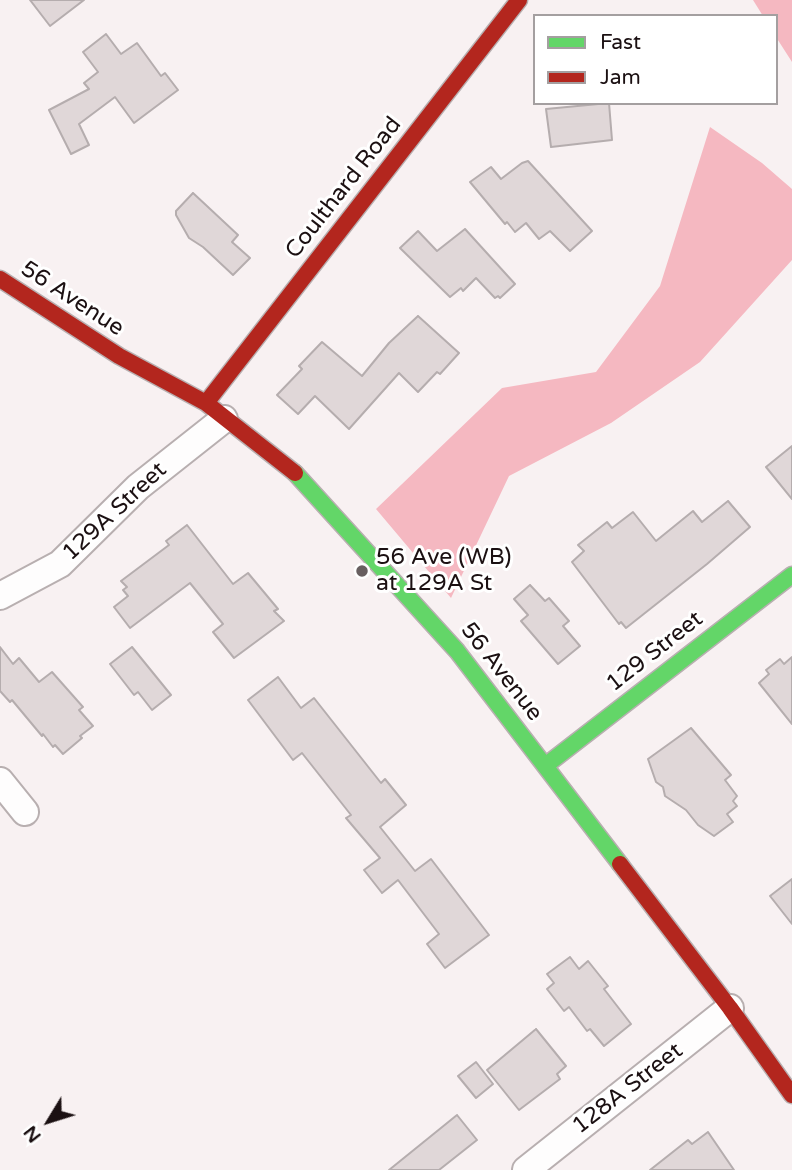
<!DOCTYPE html>
<html>
<head>
<meta charset="utf-8">
<style>
	body { margin:0 }
	#map { position:relative; width:792px; height:1170px; overflow:hidden; background:#f8f1f2; font-family:"Varela Round",sans-serif }
	canvas { display:block }
	.legend { position:absolute; left:533px; top:14px; width:245px; height:91px; box-sizing:border-box; background:#fff; border:2px solid #a49fa0; margin:0; padding:9px 12px; list-style:none; font-size:21px; color:#1b1012 }
	.legend li { display:flex; align-items:center; gap:14px; height:35px }
	.legend b { width:35px; border:2px solid #a49fa0 }
	.north { position:absolute; left:14px; top:1086px; width:70px; height:70px; -webkit-text-stroke:5px #fff; paint-order:stroke; rotate:232deg; font-size:19px; font-weight:700; line-height:28px; text-align:center; color:#1b1012 }
	.north::after { content:''; display:block; margin:auto; width:24px; height:32px; background:#1b1012; clip-path:polygon(50% 0,100% 100%,50% 72%,0 100%) }
</style>
</head>
<body>
<div id="map">
<canvas width="792" height="1170"></canvas>
<ul class="legend">
<li><b style="height:9px;background:#63d668"></b>Fast</li>
<li><b style="height:9px;background:#b3261e"></b>Jam</li>
</ul>
<div class="north">N</div>
</div>
<script>
const g = document.querySelector('canvas').getContext('2d');
g.lineJoin = 'round';
function fill(path, color) { g.fillStyle = color; g.fill(path, 'evenodd'); }
const shape = rows => new Path2D(rows.map(r => 'M' + r).join(''));
function trace(path, color, width, dash) { g.strokeStyle = color; g.lineWidth = width; g.lineCap = dash ? 'butt' : 'round'; g.setLineDash(dash || []); g.stroke(path); }
function drawText(font, color, halo, rows, align = 'center') {
  g.font = font + ' "Varela Round",sans-serif'; g.lineWidth = 6; g.setLineDash([]); g.textBaseline = 'middle'; g.strokeStyle = halo; g.fillStyle = color; for (const [text, x, y, turn = 0] of rows) {
    g.save(); g.translate(x, y); g.rotate((+turn || 0) * Math.PI / 180); g.textAlign = isNaN(turn) ? turn : align; if (halo) g.strokeText(text, 0, 0); g.fillText(text, 0, 0); g.restore();
  }
}
const forest = shape([
	[753,0,792,0,792,62,776,37,776,16,763,16],
	[710,127,762,163,792,189,792,260,700,362,611,423,509,476,451,598,376,509,502,388,596,372,660,286]
]);
const building = shape([
	[30,0,84,0,50,26,30,0],
	[106,34,121,54,137,43,161,76,165,73,178,90,134,123,115,97,79,124,89,145,71,154,49,110,89,89,84,83,98,72,83,52,106,34],
	[609,103,612,140,551,147,546,109,609,103],
	[528,161,592,231,570,251,550,231,539,239,526,223,515,232,507,222,505,224,470,182,491,167,501,179,522,163,528,161],
	[193,193,238,235,232,242,250,258,233,275,203,247,189,238,176,215,176,211,193,193],
	[465,229,515,284,500,298,498,296,495,298,476,278,463,291,461,288,450,297,400,248,418,231,437,251,465,229],
	[418,316,459,353,440,374,437,372,418,392,399,373,349,429,315,396,298,414,277,395,302,369,299,366,322,342,362,376,389,343,418,316],
	[792,446,792,499,766,467,792,446],
	[728,501,750,527,707,564,626,628,621,622,619,624,572,562,584,551,578,545,607,522,612,528,633,512,656,541,693,511,702,522,728,501],
	[187,525,233,584,248,573,278,609,274,611,284,621,234,658,213,632,223,624,190,583,130,628,114,607,128,596,123,590,127,587,121,581,169,545,166,541,187,525],
	[530,585,545,601,549,598,569,621,563,626,580,646,558,664,521,621,528,615,514,599,530,585],
	[0,647,13,664,19,658,39,682,52,672,83,707,79,710,93,726,80,736,82,738,63,754,55,745,53,747,43,734,42,736,12,700,10,702,0,691,0,647],
	[132,647,171,695,152,710,138,692,134,695,110,664,132,647],
	[792,657,792,724,759,683,769,674,766,670,780,659,784,664,792,657],
	[278,677,301,708,314,698,381,783,385,779,406,805,380,827,415,871,431,859,489,935,445,968,427,944,439,934,398,880,382,893,364,870,380,858,346,818,351,815,302,753,293,760,248,700,278,677],
	[691,728,731,775,725,780,737,796,733,801,737,806,727,814,733,822,714,836,698,825,686,810,665,796,663,787,656,782,648,759,691,728],
	[792,879,792,924,770,896,792,879],
	[570,957,579,969,588,961,608,986,604,989,631,1024,604,1046,590,1029,587,1031,569,1007,564,1011,547,989,554,983,547,974,570,957],
	[536,1029,566,1066,557,1074,560,1079,519,1110,487,1070,536,1029],
	[476,1062,493,1084,476,1098,458,1076,476,1062],
	[457,1115,477,1140,439,1170,389,1170,457,1115],
	[708,1132,734,1170,650,1170,688,1140,692,1144,708,1132]
]);
const street = shape([
	[0,596,60,564,138,487,224,419],
	[0,781,25,812],
	[526,1170,730,1008]
]);
const fast = shape([
	[295,473,457,651,620,864],
	[545,766,792,575]
]);
const jam = shape([
	[0,279,119,356,206,403,295,473],
	[206,403,519,0],
	[620,864,730,1008,792,1095]
]);
const markers = [
	[362,571,7,"#685f60"]
];
const streetNames = [
	["Coulthard Road",344,188,-52],
	["56 Avenue",72,299,33],
	["129A Street",115,512,-43],
	["129 Street",655,652,-38],
	["56 Avenue",501,672,52],
	["128A Street",628,1089,-38]
];
const poiNames = [
	["56 Ave (WB)",376,558],
	["at 129A St",376,584]
];
fill(forest, '#f5b8c1');
fill(building, '#e0d7d8');
trace(building, '#b5adae', 2);
trace(street, '#b8afb0', 30);
trace(fast, '#b8afb0', 19);
trace(jam, '#b8afb0', 19);
trace(street, '#fefdfd', 26);
trace(fast, '#63d668', 16);
trace(jam, '#b3261e', 16);
for (const [x, y, r, color] of markers) { const dot = new Path2D(); dot.arc(x, y, r, 0, 2 * Math.PI); g.fillStyle = color; g.fill(dot); trace(dot, '#fff', 2.5); }
drawText('23px', '#1b1012', '#fff', streetNames);
drawText('23px', '#1b1012', '#fff', poiNames, 'left');
</script>
</body>
</html>
